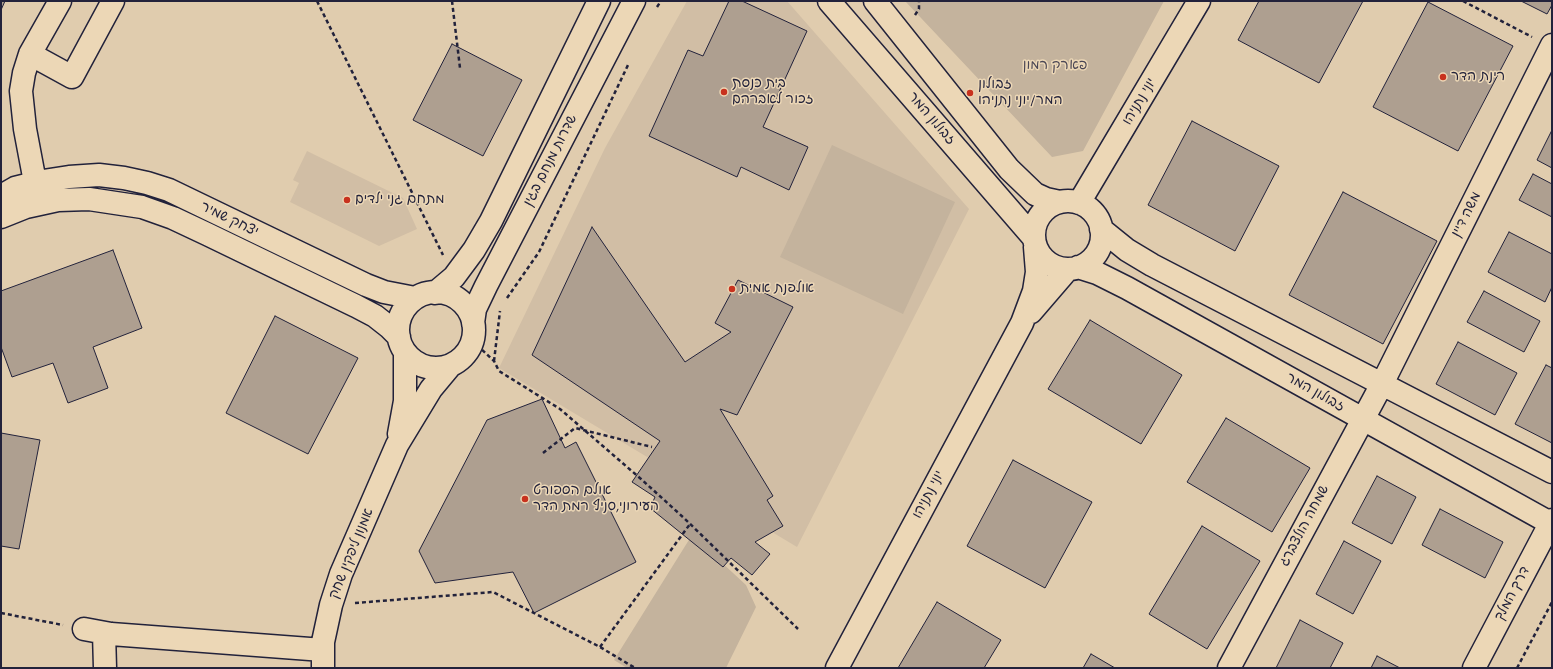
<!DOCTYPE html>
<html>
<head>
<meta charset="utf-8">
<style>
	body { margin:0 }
	#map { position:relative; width:1553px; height:669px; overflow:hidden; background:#e0ccae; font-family:Mynerve,sans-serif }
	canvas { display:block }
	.frame { position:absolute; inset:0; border:2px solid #22223b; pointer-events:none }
</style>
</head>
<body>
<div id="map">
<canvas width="1553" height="669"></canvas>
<div class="frame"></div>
</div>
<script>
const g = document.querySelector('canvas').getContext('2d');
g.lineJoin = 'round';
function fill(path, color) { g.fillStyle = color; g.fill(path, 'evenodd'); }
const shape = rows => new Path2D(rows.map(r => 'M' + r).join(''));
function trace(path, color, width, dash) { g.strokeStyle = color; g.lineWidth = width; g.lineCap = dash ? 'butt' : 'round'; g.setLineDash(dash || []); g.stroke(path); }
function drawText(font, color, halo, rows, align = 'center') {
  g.font = font + ' Mynerve,"Playpen Sans Hebrew",sans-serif'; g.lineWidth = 3; g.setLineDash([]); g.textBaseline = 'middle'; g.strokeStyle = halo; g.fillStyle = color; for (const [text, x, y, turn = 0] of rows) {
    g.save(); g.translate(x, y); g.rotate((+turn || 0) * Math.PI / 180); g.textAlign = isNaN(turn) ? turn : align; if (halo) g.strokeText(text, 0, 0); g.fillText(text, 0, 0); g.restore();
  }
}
const built = shape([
	[687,1,787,1,969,209,797,547,499,368,605,148],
	[307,151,403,198,417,229,379,246,290,202,299,183,293,180]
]);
const green = shape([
	[905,1,1164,1,1083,151,1052,157],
	[832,145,955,202,903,314,780,257],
	[692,535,746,585,756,607,726,668,627,668,614,660]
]);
const building = shape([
	[1,1,5,1,1,10,1,1],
	[729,1,742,1,807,31,763,127,808,147,789,190,741,167,737,177,649,136,688,50,703,56,729,1],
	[1259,1,1363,1,1319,83,1238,40,1259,1],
	[1521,1,1552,1,1552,5,1547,14,1521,1],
	[1428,2,1513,46,1458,151,1373,107,1428,2],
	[452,44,522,80,483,156,413,120,452,44],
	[1192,121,1279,166,1235,251,1148,205,1192,121],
	[1552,130,1552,168,1537,160,1552,130],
	[1533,174,1552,184,1552,217,1519,200,1533,174],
	[1343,192,1437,241,1383,344,1289,295,1343,192],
	[592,227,685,362,731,332,715,323,738,280,793,307,737,415,720,409,773,496,767,500,783,526,755,542,770,554,752,575,731,558,723,567,650,508,655,497,632,482,660,441,532,355,592,227],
	[1509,232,1552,254,1552,287,1545,302,1488,272,1509,232],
	[113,250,142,328,93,347,108,388,68,403,53,363,12,377,1,347,1,291,113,250],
	[1484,291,1540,321,1524,352,1467,322,1484,291],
	[275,316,358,358,308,454,226,413,275,316],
	[1090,320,1182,375,1141,444,1048,389,1090,320],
	[1458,342,1517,373,1495,415,1436,384,1458,342],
	[1546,365,1552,368,1552,443,1515,424,1546,365],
	[542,399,565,448,576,442,636,562,534,613,513,572,435,583,419,551,487,420,542,399],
	[1226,418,1310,468,1272,532,1187,482,1226,418],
	[1,433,40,440,19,549,1,546,1,433],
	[1013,460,1092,502,1045,588,967,546,1013,460],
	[1377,476,1416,497,1392,544,1352,523,1377,476],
	[1440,509,1503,542,1485,578,1422,545,1440,509],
	[1202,526,1260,561,1207,649,1149,614,1202,526],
	[1344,541,1381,561,1353,614,1316,594,1344,541],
	[937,602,1001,640,984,668,898,668,937,602],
	[1300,620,1343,643,1330,668,1276,668,1300,620],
	[1091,654,1115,668,1083,668,1091,654],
	[1377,656,1400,668,1371,668,1377,656]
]);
const path = shape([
	[317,1,443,255],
	[452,1,460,68],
	[1463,1,1532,37],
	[657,7,661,1],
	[915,15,919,9,919,1],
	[507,298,539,252,628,65],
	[477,345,494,361,499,371,560,409,641,479,684,518,798,629],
	[494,361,500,311],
	[355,603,493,592,600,647,635,668],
	[1,613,63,625],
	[600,647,690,524],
	[1517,668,1552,602]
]);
const minor = shape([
	[829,1,1033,237],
	[875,1,1009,169,1035,194,1046,199,1060,202],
	[30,54,72,77,113,1],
	[1,196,15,188,43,181,69,177,99,175,124,178,147,183,169,190,366,285,384,292,415,298],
	[38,198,25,129,21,91,24,73,30,54,60,1],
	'1034 235a34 34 0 1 1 68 0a34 34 0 1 1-68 0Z',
	[1079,203,1199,1],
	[1,217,26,207,58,200,89,199,142,207,173,218,207,234,356,306,375,316,389,327,399,337],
	[1101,229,1127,250,1152,265,1552,472],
	[1078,267,1097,273,1127,288,1550,523],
	'398 330a38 38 0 1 1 76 0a38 38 0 1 1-76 0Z',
	[435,293,454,277,474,250,491,221,599,1],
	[1031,312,1068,269],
	[473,323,475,309,486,286,634,1],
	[399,434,405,401,405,352],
	[84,629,111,634,323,650],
	[104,633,105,668],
	[323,668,323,642,331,605,341,574,397,445,431,389,451,365],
	[837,668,1022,323,1034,291,1037,272,1035,247],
	[1229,668,1382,384,1552,45],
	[1474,668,1552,520]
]);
const pathBridge = shape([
	[543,453,575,428,652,447]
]);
const markers = [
	[1443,77,4,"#c8321e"],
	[724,92,4,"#c8321e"],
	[970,93,4,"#c8321e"],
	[347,200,4,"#c8321e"],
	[732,289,4,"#c8321e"],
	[525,499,4,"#c8321e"]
];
const parkNames = [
	["פארק רמון",1055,66]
];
const poiNames = [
	["רינת הדר",1451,77],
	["בית כנסת",732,84],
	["זכור לאברהם",732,100],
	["זבולון",978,85],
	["המר/יוני נתניהו",978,101],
	["מתחם גני ילדים",355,200],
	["אולפנת אמית",740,289],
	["אולם הספורט",533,491],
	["העירוני,סניף רמת הדר",533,507]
];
const streetNames = [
	["יוני נתניהו",1140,102,-59],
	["זבולון המר",931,119,49],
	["שדרות מנחם בגין",551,161,-63],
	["משה דיין",1467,215,-63],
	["יצחק שמיר",229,220,26],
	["זבולון המר",1315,393,29],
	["יוני נתניהו",929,495,-62],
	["שמחה הולצברג",1305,526,-62],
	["אמנון ליפקין שחק",352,554,-68],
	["דרך המלך",1513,594,-62]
];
fill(built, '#d1bea5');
fill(green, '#c4b39d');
fill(building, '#ae9f90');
trace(building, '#22223b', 1);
trace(minor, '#22223b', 25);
trace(path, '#22223b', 2.5, [4, 3]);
trace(minor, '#ecd7b6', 22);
trace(pathBridge, '#22223b', 2.5, [4, 3]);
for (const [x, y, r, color] of markers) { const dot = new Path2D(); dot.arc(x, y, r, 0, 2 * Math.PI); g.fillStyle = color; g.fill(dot); trace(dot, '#ecd7b6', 1.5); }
drawText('14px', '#4a4654', '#ecd7b6', parkNames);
drawText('14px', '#22223b', '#ecd7b6', poiNames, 'left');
drawText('14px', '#22223b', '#ecd7b6', streetNames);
</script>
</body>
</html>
